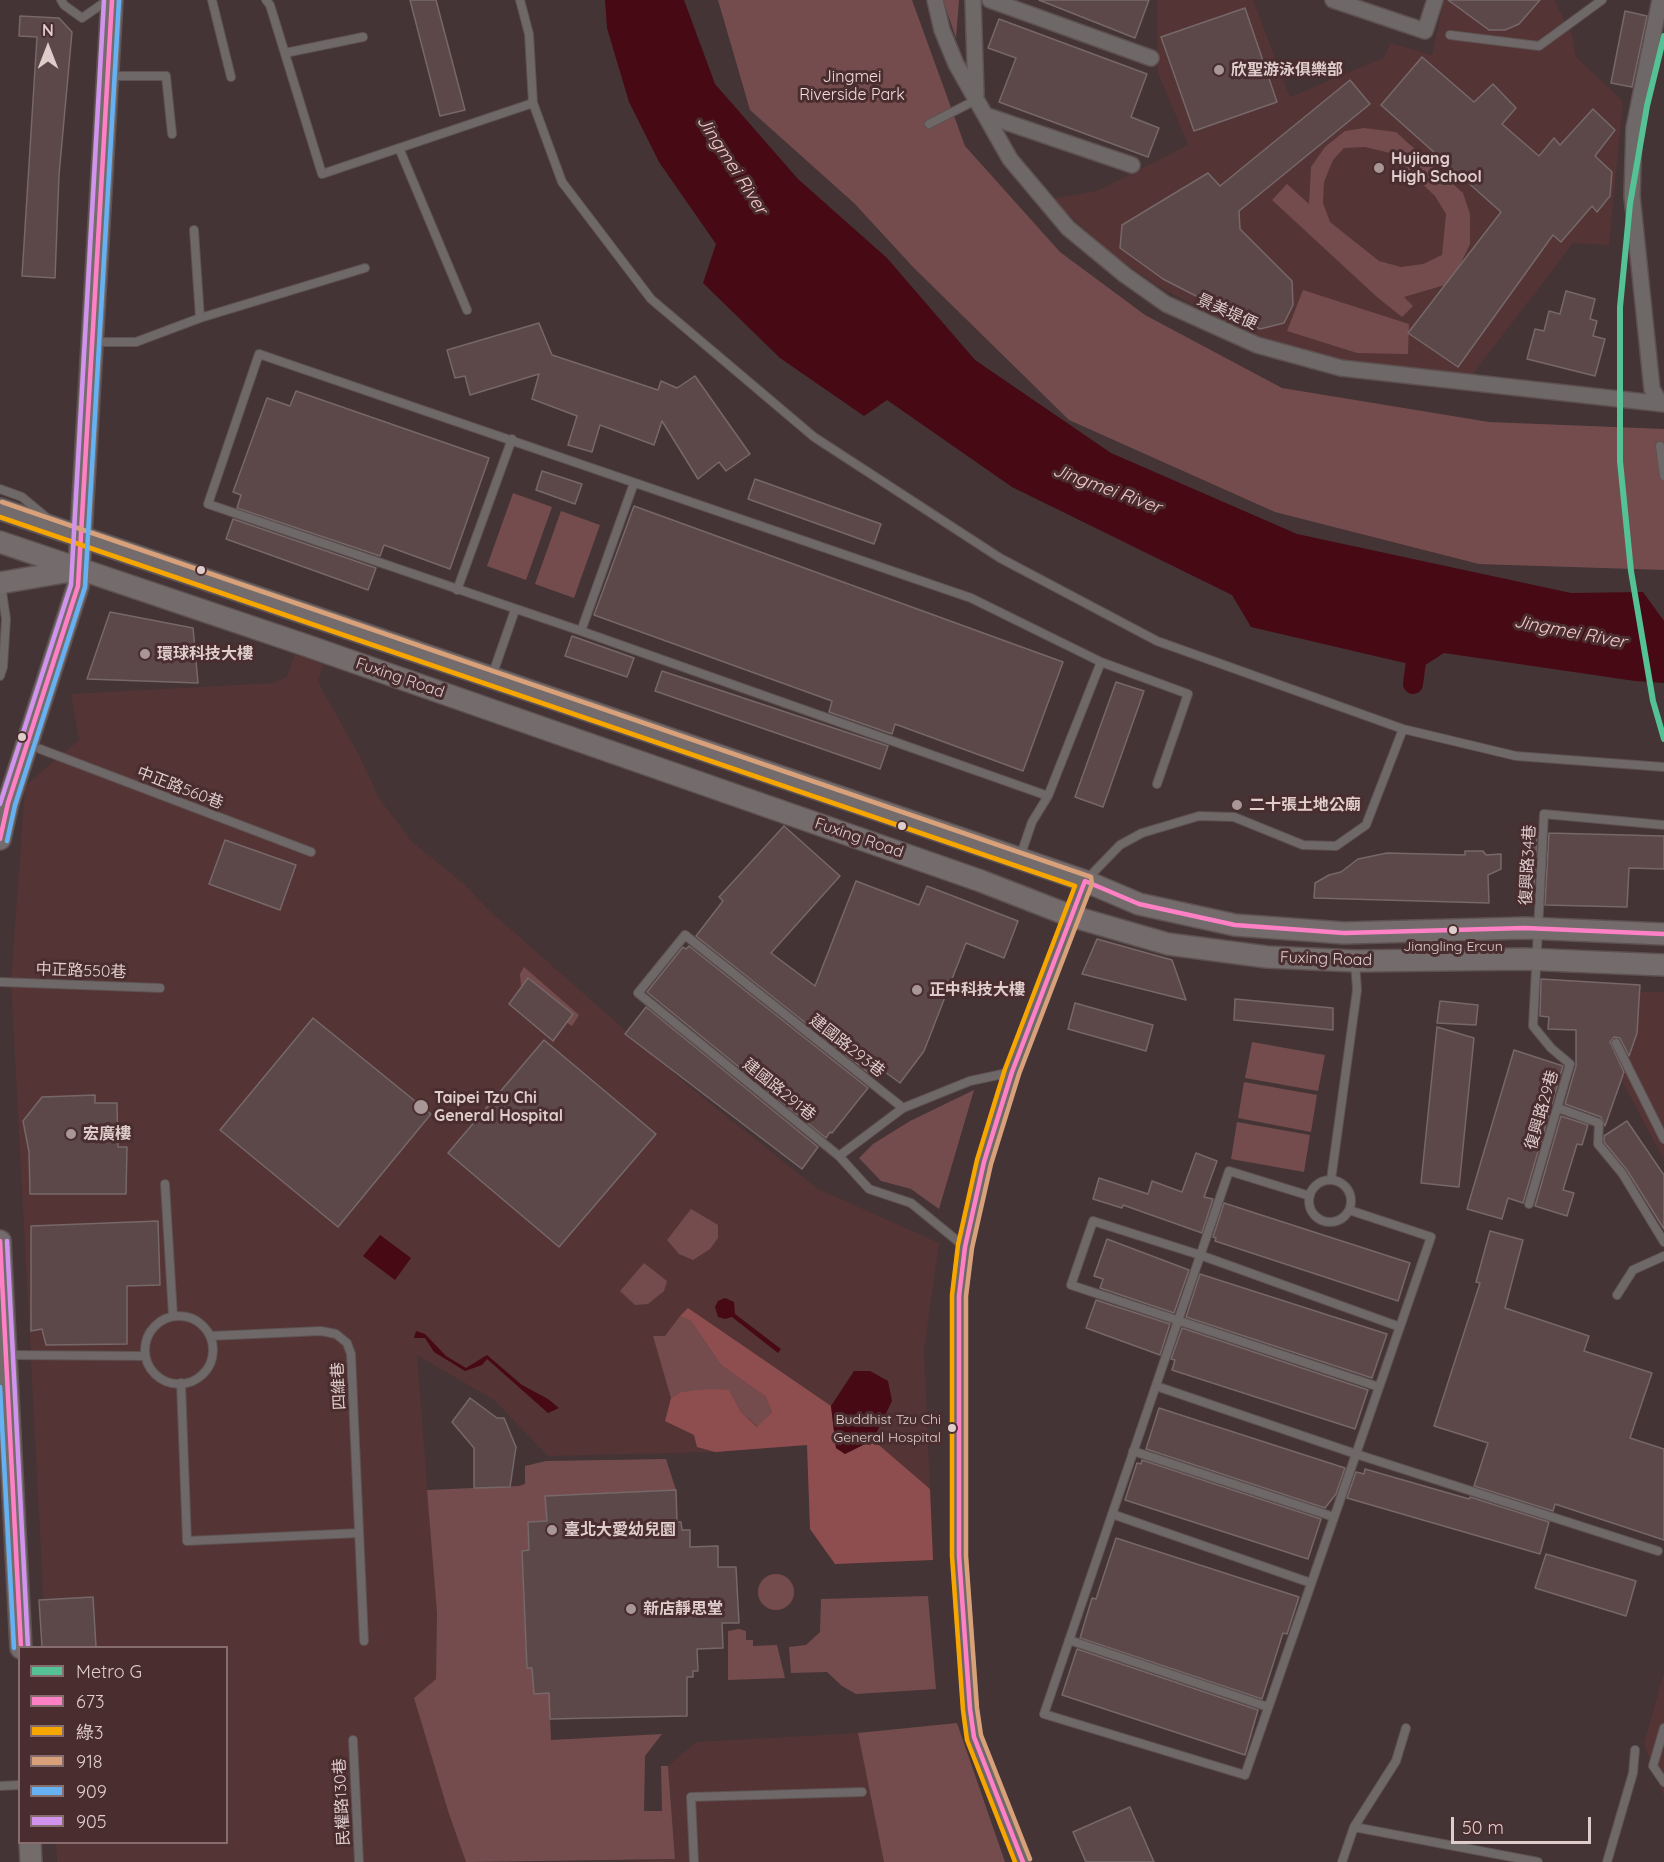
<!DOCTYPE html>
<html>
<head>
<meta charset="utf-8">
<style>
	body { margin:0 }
	#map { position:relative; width:1664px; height:1862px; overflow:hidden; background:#443435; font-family:Quicksand,"Noto Sans TC",sans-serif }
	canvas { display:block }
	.legend { position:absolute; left:18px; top:1646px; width:210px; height:198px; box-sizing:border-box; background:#4a2e2f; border:2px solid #866e6e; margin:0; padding:8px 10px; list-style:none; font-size:18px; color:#dfcdcc }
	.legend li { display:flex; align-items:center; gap:12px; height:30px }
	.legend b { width:30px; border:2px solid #866e6e }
	.north { position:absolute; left:18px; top:18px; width:60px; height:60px; -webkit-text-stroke:4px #4a2e2f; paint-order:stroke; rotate:0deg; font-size:16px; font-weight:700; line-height:24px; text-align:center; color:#dfcdcc }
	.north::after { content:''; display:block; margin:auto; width:21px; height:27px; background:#dfcdcc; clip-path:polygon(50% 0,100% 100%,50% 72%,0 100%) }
	.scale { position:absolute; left:1451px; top:1817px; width:140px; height:27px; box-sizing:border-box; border:3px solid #dfcdcc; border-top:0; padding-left:8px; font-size:18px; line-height:21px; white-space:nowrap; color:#dfcdcc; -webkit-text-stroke:4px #4a2e2f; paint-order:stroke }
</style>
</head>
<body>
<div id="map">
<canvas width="1664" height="1862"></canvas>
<ul class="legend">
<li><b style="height:8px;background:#54c294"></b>Metro G</li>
<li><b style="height:8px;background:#ff80c5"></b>673</li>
<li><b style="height:8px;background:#f7a600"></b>綠3</li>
<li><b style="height:8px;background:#d9a179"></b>918</li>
<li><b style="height:8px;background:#66b1f2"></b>909</li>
<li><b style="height:8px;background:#d193ec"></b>905</li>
</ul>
<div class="north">N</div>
<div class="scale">50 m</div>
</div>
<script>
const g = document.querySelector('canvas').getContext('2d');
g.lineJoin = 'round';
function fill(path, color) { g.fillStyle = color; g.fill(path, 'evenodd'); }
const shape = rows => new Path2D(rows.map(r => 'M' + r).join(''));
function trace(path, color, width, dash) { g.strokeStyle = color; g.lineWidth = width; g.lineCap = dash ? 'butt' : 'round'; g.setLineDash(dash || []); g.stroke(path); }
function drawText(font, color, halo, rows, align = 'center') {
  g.font = font + ' Quicksand,"Noto Sans TC",sans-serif'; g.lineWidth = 6; g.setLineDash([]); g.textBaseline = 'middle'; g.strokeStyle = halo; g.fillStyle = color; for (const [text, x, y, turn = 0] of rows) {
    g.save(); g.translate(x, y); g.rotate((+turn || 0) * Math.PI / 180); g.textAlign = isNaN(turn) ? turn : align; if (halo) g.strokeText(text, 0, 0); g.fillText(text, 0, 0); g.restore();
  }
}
const built = shape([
	[1157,0,1253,0,1290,97,1383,58,1391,43,1432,55,1444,0,1554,0,1572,35,1576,57,1623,101,1609,245,1573,243,1467,382,1358,366,1242,331,1158,286,1110,253,1052,199,1097,191,1188,145,1158,73],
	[295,654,323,664,318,682,360,757,379,798,411,841,464,884,491,912,691,1088,818,1189,939,1243,924,1350,933,1560,835,1564,810,1529,807,1445,715,1452,548,1456,494,1400,417,1355,437,1613,436,1679,415,1699,449,1814,466,1862,57,1862,56,1843,226,1842,226,1648,46,1647,11,982,25,786,79,740,71,694,274,683,287,676],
	[1637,992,1664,992,1664,1160,1603,1045],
	[1664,1672,1664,1797,1644,1744],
	[858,1733,884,1862,616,1862,675,1859,668,1766,696,1742]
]);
const green = shape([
	[718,0,912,0,965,146,1060,252,1145,315,1282,388,1489,422,1664,429,1664,570,1479,564,1275,512,1069,420,914,268,854,203,750,110],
	[943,0,959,0,956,38],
	[1364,128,1396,132,1463,193,1470,214,1470,244,1458,269,1445,285,1404,297,1413,306,1402,317,1377,297,1272,200,1287,184,1309,204,1311,167,1325,147,1345,131],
	[1365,147,1390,153,1435,196,1446,214,1442,255,1423,264,1401,267,1379,261,1330,222,1323,203,1324,182,1333,160,1344,148],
	[1303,290,1409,324,1408,354,1357,353,1287,331],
	[513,493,552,507,526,580,487,566],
	[561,511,600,525,574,598,535,584],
	[524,967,579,1015,572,1026,566,1022,572,1014,528,978,521,987,520,974],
	[1252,1042,1325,1055,1318,1091,1245,1078],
	[1244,1082,1317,1095,1311,1132,1238,1118],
	[974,1090,939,1209,911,1189,881,1181,859,1158,873,1144,910,1121],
	[1237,1122,1310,1135,1304,1172,1231,1159],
	[691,1209,718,1225,718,1238,710,1249,693,1260,679,1254,667,1240],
	[644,1263,667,1281,664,1291,648,1304,635,1305,620,1291],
	[680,1316,691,1321,721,1365,765,1396,772,1412,758,1427,741,1412,729,1390,681,1392,671,1398,653,1336,665,1336],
	[666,1459,676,1490,546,1496,547,1521,528,1522,529,1550,522,1551,527,1668,532,1668,534,1694,549,1693,551,1740,662,1734,645,1756,644,1811,662,1811,661,1766,668,1766,675,1859,466,1862,449,1814,414,1698,436,1679,437,1613,427,1490,519,1486,525,1484,525,1466,546,1461],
	'758 1592a18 18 0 1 1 36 0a18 18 0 1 1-36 0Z',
	[928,1596,936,1689,856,1694,842,1686,827,1672,791,1673,789,1647,806,1645,820,1632,821,1599],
	[739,1629,746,1631,746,1640,753,1640,753,1646,777,1645,785,1678,728,1680,728,1631],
	[957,1723,1005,1862,884,1862,858,1733]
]);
const forest = shape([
	[688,1308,831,1406,836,1448,845,1454,873,1440,930,1489,933,1560,835,1564,810,1529,807,1445,715,1452,697,1447,694,1435,665,1421,671,1398,681,1392,711,1389,729,1390,741,1412,757,1427,772,1412,765,1396,721,1365,691,1321,680,1316]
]);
const water = shape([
	[605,0,684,0,715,84,798,179,887,258,975,360,1111,453,1297,534,1571,593,1643,592,1664,621,1664,683,1635,681,1444,653,1422,667,1251,627,1232,595,1012,487,887,400,864,416,780,358,703,283,716,244,659,162,629,102,607,28],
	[380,1235,411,1258,395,1280,363,1256],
	[725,1298,734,1302,735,1314,781,1349,778,1353,732,1317,725,1319,718,1317,715,1307,718,1301],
	[416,1331,425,1334,446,1356,466,1368,487,1355,522,1385,548,1399,559,1408,548,1413,487,1359,482,1365,465,1371,434,1352,425,1338,414,1338],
	[854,1371,870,1371,888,1381,892,1401,873,1440,845,1454,836,1448,831,1406]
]);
const canal = shape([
	[1413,684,1419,639]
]);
const building = shape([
	[410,0,436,0,465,110,440,116,410,0],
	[1039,0,1149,0,1135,38,1039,0],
	[1448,0,1540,0,1519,24,1505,30,1489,30,1448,0],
	[1245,8,1277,102,1194,131,1161,37,1245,8],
	[1625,11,1647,16,1632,87,1611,83,1625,11],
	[20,16,59,18,72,32,59,175,55,278,22,276,37,37,19,36,20,16],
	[999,19,1147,74,1131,117,1159,128,1148,157,999,102,1016,58,988,48,999,19],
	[1422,57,1474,102,1493,84,1516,108,1502,124,1539,156,1554,138,1560,145,1593,109,1615,130,1595,156,1612,172,1610,196,1597,212,1592,206,1561,242,1553,235,1458,367,1408,333,1501,212,1381,105,1422,57],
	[1350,80,1370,104,1239,211,1240,229,1292,281,1293,305,1284,323,1260,329,1163,279,1120,248,1122,225,1208,173,1220,186,1350,80],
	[1566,291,1595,299,1590,319,1597,321,1593,336,1605,339,1595,376,1527,359,1535,329,1544,331,1549,311,1560,314,1566,291],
	[539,323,552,355,658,390,661,381,677,388,695,376,750,454,726,471,719,462,698,479,662,421,654,445,600,425,592,452,568,445,577,416,532,399,539,374,470,395,465,376,455,378,447,350,539,323],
	[296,391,489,458,450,569,384,545,380,556,237,508,241,495,233,492,267,398,290,406,296,391],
	[542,471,582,484,575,504,536,490,542,471],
	[755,479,881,524,874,544,748,499,755,479],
	[634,506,1063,662,1023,771,895,724,892,734,829,712,832,701,594,615,634,506],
	[233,519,376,568,368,590,226,539,233,519],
	[110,612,193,628,198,683,87,679,110,612],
	[572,636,634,658,627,677,565,656,572,636],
	[662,671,888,746,880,769,655,691,662,671],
	[1116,682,1144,691,1103,807,1075,797,1116,682],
	[784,826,840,876,771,953,815,986,856,881,919,905,927,886,1018,921,1004,958,966,943,924,1051,900,1083,881,1069,875,1078,696,936,723,901,719,897,784,826],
	[1534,833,1537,833,1533,904,1532,904,1534,833],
	[1549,833,1664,836,1664,869,1629,868,1627,907,1545,905,1549,833],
	[225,840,296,865,280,910,209,884,225,840],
	[1465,851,1483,851,1486,855,1501,854,1501,869,1488,875,1489,903,1314,898,1315,883,1329,875,1341,872,1358,859,1387,853,1465,855,1465,851],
	[1097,939,1172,960,1186,1000,1082,974,1097,939],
	[689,946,868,1088,832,1133,830,1132,826,1138,647,992,683,947,686,949,689,946],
	[528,978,573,1014,553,1041,509,1004,528,978],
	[1541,979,1640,985,1637,1033,1629,1056,1620,1038,1614,1037,1610,1042,1624,1072,1605,1126,1601,1117,1565,1104,1576,1066,1576,1030,1548,1029,1549,1017,1540,1016,1541,979],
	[1235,999,1333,1008,1333,1030,1234,1020,1235,999],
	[1440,1001,1478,1005,1476,1025,1437,1023,1440,1001],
	[1075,1003,1153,1025,1146,1051,1068,1029,1075,1003],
	[646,1007,818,1147,802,1169,625,1034,646,1007],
	[313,1018,431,1114,338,1227,220,1130,313,1018],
	[1437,1027,1474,1038,1459,1187,1421,1183,1437,1027],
	[544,1040,656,1134,559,1247,448,1153,544,1040],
	[1514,1050,1563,1066,1523,1203,1508,1198,1502,1219,1467,1209,1514,1050],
	[95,1095,95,1103,117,1103,118,1147,127,1147,126,1194,30,1194,29,1152,23,1121,42,1097,95,1095],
	[1561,1116,1588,1125,1582,1145,1577,1144,1563,1190,1574,1193,1567,1216,1535,1206,1561,1116],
	[1627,1121,1664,1175,1664,1229,1627,1170,1604,1142,1604,1136,1627,1121],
	[1196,1153,1217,1161,1204,1197,1213,1199,1202,1233,1123,1205,1122,1208,1093,1199,1099,1178,1148,1194,1152,1181,1182,1192,1196,1153],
	[1224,1203,1410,1263,1398,1301,1215,1241,1216,1238,1213,1237,1224,1203],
	[158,1221,160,1285,127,1286,127,1344,46,1345,42,1329,31,1331,31,1226,158,1221],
	[1490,1231,1523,1240,1505,1308,1589,1336,1584,1351,1652,1373,1630,1438,1664,1449,1664,1540,1555,1504,1553,1511,1474,1486,1488,1443,1434,1426,1480,1283,1476,1282,1490,1231],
	[1107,1239,1189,1270,1174,1313,1100,1288,1103,1279,1094,1276,1107,1239],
	[1200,1274,1387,1334,1372,1378,1186,1317,1200,1274],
	[1096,1300,1170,1324,1160,1355,1086,1328,1096,1300],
	[1182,1328,1368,1390,1355,1429,1172,1370,1175,1360,1171,1359,1182,1328],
	[470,1398,497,1418,504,1418,516,1447,510,1487,474,1488,474,1448,452,1422,470,1398],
	[1159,1408,1345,1468,1336,1494,1325,1508,1146,1449,1159,1408],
	[1142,1460,1321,1519,1308,1559,1125,1500,1137,1463,1141,1464,1142,1460],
	[1365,1469,1469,1499,1470,1497,1549,1522,1540,1554,1347,1498,1356,1472,1364,1474,1365,1469],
	[676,1490,677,1522,681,1522,682,1530,690,1530,690,1547,718,1546,718,1567,736,1567,739,1623,722,1623,723,1648,697,1649,698,1671,693,1671,693,1677,687,1677,687,1716,550,1719,549,1693,534,1694,532,1668,527,1668,522,1551,529,1550,528,1522,547,1521,545,1496,676,1490],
	[1116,1538,1299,1597,1287,1634,1283,1633,1262,1699,1080,1638,1092,1598,1096,1599,1116,1538],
	[1546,1554,1636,1581,1626,1616,1535,1588,1546,1554],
	[93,1597,96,1647,42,1647,39,1600,93,1597],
	[1077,1649,1258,1710,1245,1755,1062,1695,1077,1649],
	[1130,1807,1154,1862,1086,1862,1073,1832,1130,1807]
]);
const lane = shape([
	[61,0,64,5,82,18,108,0],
	[212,0,231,77],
	[266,0,270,5,322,174,533,103],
	[520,0,529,34,533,103,562,182,651,299,814,437,1000,558,1157,641,1403,729,1516,756,1664,767],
	[1450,35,1539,46,1602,0],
	[285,53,363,37],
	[109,76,166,76,172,134],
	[929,124,976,100],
	[399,148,467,310],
	[194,230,200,318],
	[94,342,136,342,200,318,365,268],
	[1660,446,1664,476],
	[0,489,22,497,46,517],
	[457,590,512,439],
	[581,631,634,483],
	[0,676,3,667,6,619,1,585],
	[492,676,515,610],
	[40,749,311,852],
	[1048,796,581,631,208,504,259,354,971,598,1101,662,1188,694,1157,784],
	[1020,857,1032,822,1048,796,1101,662],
	[1088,878,1120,845,1142,833,1199,816,1234,817,1303,845,1336,846,1366,825,1403,729],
	[0,982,160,988],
	[1616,1043,1664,1139],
	[1558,1108,1599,1123,1598,1144,1622,1173,1664,1242],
	[839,1156,903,1108],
	[1331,1180,1357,990,1355,962],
	'1309 1201a21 21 0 1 1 42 0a21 21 0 1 1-42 0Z',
	[165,1184,173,1316],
	[1310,1196,1229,1171,1044,1714,1245,1775,1431,1237,1349,1210],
	[1529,1204,1570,1064,1551,1048,1533,1026,1544,814,1664,825],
	[965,1247,911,1203,869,1189,839,1156,638,993,685,935,903,1108,970,1081,1012,1072],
	[1617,1295,1633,1270,1664,1256],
	'145 1350a34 34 0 1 1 68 0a34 34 0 1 1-68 0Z',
	[210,1336,321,1331,336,1334,347,1343,351,1354,364,1641],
	[7,1355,145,1356],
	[181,1383,187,1541,359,1533],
	[1156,1386,1356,1454,1658,1551],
	[1379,1387,1071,1285,1093,1221,1200,1255,1400,1327],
	[1133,1451,1334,1517],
	[1112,1514,1311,1583],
	[1069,1640,1268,1707],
	[1664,1728,1653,1766,1664,1782],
	[353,1740,359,1862],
	[0,1786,20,1785],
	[1354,1827,1538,1862],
	[694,1862,691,1797,862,1792],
	[1342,1862,1354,1827,1396,1761,1406,1728],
	[1607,1862,1633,1773,1635,1750]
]);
const street = shape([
	[935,0,942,30,956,64,1010,159,1068,228,1125,275,1166,304,1257,345,1341,368,1664,404],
	[973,0,976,94],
	[990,0,1151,58],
	[1333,0,1425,31,1435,0],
	[985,115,1132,165],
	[1660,403,1652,389,1632,196,1634,128,1660,0],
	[1023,1862,974,1737,970,1709,959,1556,959,1296,965,1247,984,1162,1012,1072,1085,881]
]);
const secondary = shape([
	[0,509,1085,881,1139,904,1235,925,1344,933,1525,928,1664,934],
	[0,542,305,645,981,881,1071,916,1168,944,1267,957,1355,961,1525,959,1664,965],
	[0,583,76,570],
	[0,839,8,803,78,586,112,0],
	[0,1241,21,1648],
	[30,1842,31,1862]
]);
const bus1 = shape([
	[0,839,8,803,78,586,112,0],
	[0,1241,21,1648],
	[1023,1862,974,1737,970,1709,959,1556,959,1296,965,1247,984,1162,1012,1072,1085,881,1139,904,1235,925,1344,933,1525,928,1664,934]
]);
const bus2 = shape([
	[0,517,1075,886,1005,1069,977,1160,958,1245,952,1295,952,1556,963,1710,967,1740,1015,1862]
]);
const bus3 = shape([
	[2,502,1091,877,1092,884,1019,1074,991,1164,972,1248,966,1296,966,1556,977,1708,981,1735,1030,1859]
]);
const bus4 = shape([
	[7,841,15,805,85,587,119,0],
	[0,1387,14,1648]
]);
const bus5 = shape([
	[0,804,71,585,104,0],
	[7,1241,28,1648]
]);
const metro1 = shape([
	[1664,36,1647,106,1630,204,1620,307,1620,461,1631,571,1653,701,1664,739]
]);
const markers = [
	[1219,70,6,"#a99797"],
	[1379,168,6,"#a99797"],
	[201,570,5,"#dfcdcc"],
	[145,654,6,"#a99797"],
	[22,737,5,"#dfcdcc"],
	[1237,805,6,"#a99797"],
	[902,826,5,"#dfcdcc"],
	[1453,930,5,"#dfcdcc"],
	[917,990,6,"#a99797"],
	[421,1107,8,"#a99797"],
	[71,1134,6,"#a99797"],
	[952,1428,5,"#dfcdcc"],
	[552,1530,6,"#a99797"],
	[631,1609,6,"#a99797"]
];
const busNames = [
	["Jiangling Ercun",1453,947],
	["Buddhist Tzu Chi",941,1420,"right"],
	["General Hospital",941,1438,"right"]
];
const poiNames = [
	["欣聖游泳俱樂部",1231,70],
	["Hujiang",1391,159],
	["High School",1391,177],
	["環球科技大樓",157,654],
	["二十張土地公廟",1249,805],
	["正中科技大樓",929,990],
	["Taipei Tzu Chi",434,1098],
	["General Hospital",434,1116],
	["宏廣樓",83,1134],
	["臺北大愛幼兒園",564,1530],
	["新店靜思堂",643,1609]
];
const parkNames = [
	["Jingmei",852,77],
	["Riverside Park",852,95]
];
const streetNames = [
	["景美堤便",1227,312,24],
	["Fuxing Road",400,678,19],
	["中正路560巷",180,788,21],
	["Fuxing Road",859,838,19],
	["復興路34巷",1528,865,-87],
	["Fuxing Road",1326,959,2],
	["中正路550巷",81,971,2],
	["建國路293巷",847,1046,38],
	["建國路291巷",779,1090,39],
	["復興路29巷",1542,1110,-74],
	["四維巷",339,1386,-93],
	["民權路130巷",342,1802,-93]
];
const waterNames = [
	["Jingmei River",732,165,57],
	["Jingmei River",1107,489,20],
	["Jingmei River",1570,632,11]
];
fill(built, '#543434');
fill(green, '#754c4d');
fill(forest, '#8e4e50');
fill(water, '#470913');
trace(canal, '#470913', 20);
fill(building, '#5d4849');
trace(building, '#766869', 1.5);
trace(lane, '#5e5151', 10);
trace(street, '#5e5151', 18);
trace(secondary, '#5e5151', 24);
trace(lane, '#6f6868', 8);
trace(street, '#6f6868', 15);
trace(secondary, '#746c6c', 21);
trace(bus1, '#ff80c5', 4.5);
trace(bus2, '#f7a600', 4.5);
trace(bus3, '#d9a179', 4.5);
trace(bus4, '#66b1f2', 4.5);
trace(bus5, '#d193ec', 4.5);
trace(metro1, '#54c294', 6);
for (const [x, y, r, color] of markers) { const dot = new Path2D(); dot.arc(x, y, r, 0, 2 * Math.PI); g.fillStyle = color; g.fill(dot); trace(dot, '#4a2e2f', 2); }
drawText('14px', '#dfcdcc', '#4a2e2f', busNames);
drawText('bold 16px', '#dfcdcc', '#4a2e2f', poiNames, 'left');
drawText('16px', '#f3dcdc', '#4a2e2f', parkNames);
drawText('16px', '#dfcdcc', '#4a2e2f', streetNames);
drawText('italic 18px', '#f7cbcb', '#4a2e2f', waterNames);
</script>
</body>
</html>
